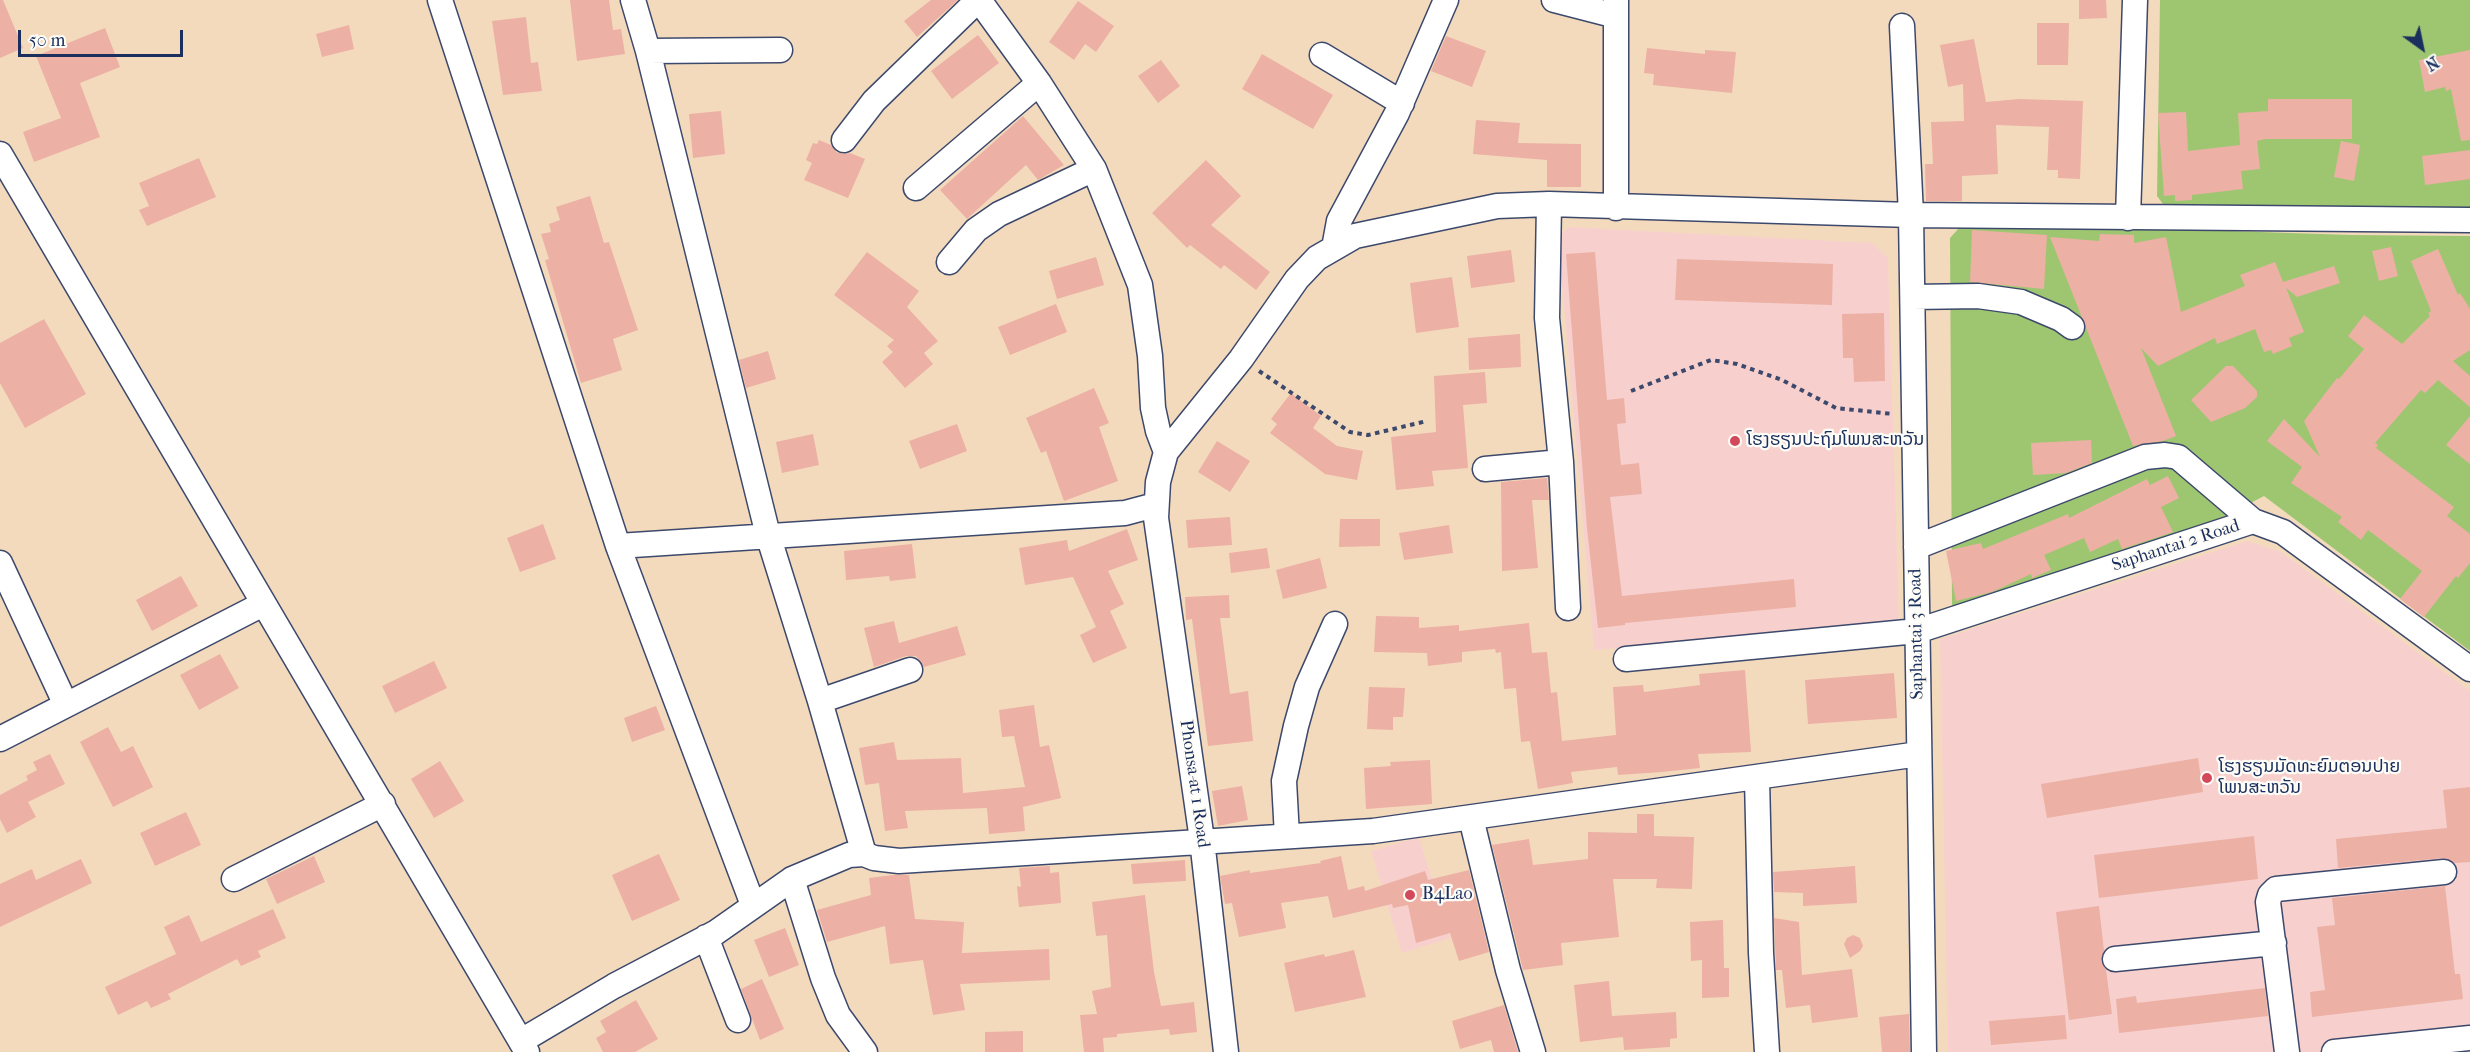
<!DOCTYPE html>
<html>
<head>
<meta charset="utf-8">
<style>
	body { margin:0 }
	#map { position:relative; width:2470px; height:1052px; overflow:hidden; background:#f4dabd; font-family:"IM FELL French Canon",serif }
	canvas { display:block }
	.north { position:absolute; left:2392px; top:18px; width:60px; height:60px; -webkit-text-stroke:4px #fdfcf7; paint-order:stroke; rotate:147deg; font-size:16px; font-weight:700; line-height:24px; text-align:center; color:#1b2f5e }
	.north::after { content:''; display:block; margin:auto; width:21px; height:27px; background:#1b2f5e; clip-path:polygon(50% 0,100% 100%,50% 72%,0 100%) }
	.scale { position:absolute; left:18px; top:30px; width:165px; height:27px; box-sizing:border-box; border:3px solid #1b2f5e; border-top:0; padding-left:8px; font-size:18px; line-height:21px; white-space:nowrap; color:#1b2f5e; -webkit-text-stroke:4px #fdfcf7; paint-order:stroke }
</style>
</head>
<body>
<div id="map">
<canvas width="2470" height="1052"></canvas>
<div class="north">N</div>
<div class="scale">50 m</div>
</div>
<script>
const g = document.querySelector('canvas').getContext('2d');
g.lineJoin = 'round';
function fill(path, color) { g.fillStyle = color; g.fill(path, 'evenodd'); }
const shape = rows => new Path2D(rows.map(r => 'M' + r).join(''));
function trace(path, color, width, dash) { g.strokeStyle = color; g.lineWidth = width; g.lineCap = dash ? 'butt' : 'round'; g.setLineDash(dash || []); g.stroke(path); }
function drawText(font, color, halo, rows, align = 'center') {
  g.font = font + ' "IM FELL French Canon","Noto Sans Lao",serif'; g.lineWidth = 4.5; g.setLineDash([]); g.textBaseline = 'middle'; g.strokeStyle = halo; g.fillStyle = color; for (const [text, x, y, turn = 0] of rows) {
    g.save(); g.translate(x, y); g.rotate((+turn || 0) * Math.PI / 180); g.textAlign = isNaN(turn) ? turn : align; if (halo) g.strokeText(text, 0, 0); g.fillText(text, 0, 0); g.restore();
  }
}
const built = shape([
	[1569,227,1872,243,1888,258,1899,623,1594,650,1558,237],
	[2247,541,2281,552,2470,691,2470,1052,1948,1052,1940,639],
	[1419,837,1450,938,1402,953,1371,851]
]);
const green = shape([
	[2160,0,2470,0,2470,209,2163,204,2157,196],
	[2018,224,2351,235,2470,236,2470,651,2264,496,2218,520,1964,607,1952,605,1950,238,1959,228]
]);
const building = shape([
	[0,0,3,0,23,48,0,58],
	[570,0,609,0,613,30,621,29,625,54,577,61],
	[931,0,958,0,917,37,904,21],
	[2079,0,2106,0,2107,18,2079,19],
	[1078,1,1114,26,1096,52,1085,44,1074,60,1049,42],
	[526,17,531,63,538,62,542,91,503,95,492,21],
	[2037,23,2069,23,2068,65,2037,65],
	[349,25,354,49,322,57,316,34],
	[105,28,120,67,80,83,100,137,34,162,23,132,61,118,36,56],
	[978,35,999,63,952,99,931,71],
	[1446,36,1486,51,1472,87,1431,71],
	[1974,39,1986,102,2019,99,2083,101,2080,179,2058,178,2058,170,2047,170,2049,127,1996,125,1998,174,1962,176,1962,201,1926,201,1925,164,1933,164,1931,122,1964,121,1963,84,1948,87,1940,45],
	[1647,48,1705,54,1705,50,1736,52,1732,93,1653,85,1654,74,1644,73],
	[2470,50,2470,140,2461,141,2451,89,2446,91,2445,87,2425,92,2419,60],
	[1262,54,1333,95,1313,129,1242,89],
	[1161,60,1180,86,1158,103,1138,76],
	[2268,99,2352,99,2352,139,2265,139,2257,141,2260,169,2241,171,2243,189,2192,195,2192,200,2175,201,2175,195,2164,196,2158,113,2186,112,2188,151,2240,145,2238,113,2268,111],
	[721,111,725,154,693,158,689,114],
	[1023,116,1064,165,1038,180,1026,165,967,219,940,190],
	[1476,120,1520,123,1518,143,1581,144,1581,187,1547,187,1547,160,1473,154],
	[819,140,831,145,836,152,843,154,850,153,865,159,848,198,804,180,812,163,806,160,813,143,817,144],
	[2341,141,2360,145,2354,181,2334,177],
	[2470,150,2470,179,2425,185,2422,156],
	[199,158,216,197,147,226,139,210,149,206,139,183],
	[1206,160,1241,196,1211,225,1270,272,1256,290,1224,265,1221,269,1190,245,1187,248,1152,213],
	[590,196,604,243,609,242,638,330,613,339,622,370,581,383,545,260,549,259,541,234,551,232,549,224,560,220,556,207],
	[1972,230,2047,235,2044,289,1970,282],
	[2100,234,2134,235,2134,243,2166,237,2181,312,2245,286,2240,275,2275,262,2283,282,2334,266,2340,283,2297,297,2286,288,2304,332,2289,338,2292,346,2273,354,2271,350,2264,352,2255,329,2217,344,2215,338,2158,366,2141,348,2176,436,2163,441,2133,446,2050,237,2099,241],
	[2391,247,2398,276,2379,281,2372,251],
	[2438,249,2458,295,2460,293,2470,309,2470,350,2453,361,2470,376,2470,407,2438,380,2425,393,2421,390,2375,443,2378,445,2376,448,2454,507,2447,516,2470,534,2470,563,2458,578,2456,576,2424,617,2400,599,2422,571,2368,530,2361,540,2338,522,2342,517,2291,483,2302,467,2267,441,2284,419,2320,457,2304,421,2337,378,2339,379,2364,349,2348,336,2364,315,2402,344,2430,316,2428,313,2431,311,2411,261],
	[1511,250,1515,282,1471,288,1467,256],
	[867,252,919,291,907,307,938,341,924,353,933,364,905,388,882,362,893,352,887,346,894,340,834,295],
	[1595,252,1607,400,1624,398,1626,423,1617,424,1621,465,1639,463,1642,494,1610,497,1622,596,1794,579,1796,607,1625,623,1625,625,1598,628,1587,528,1566,254],
	[1096,257,1104,285,1057,299,1049,271],
	[1677,259,1833,264,1832,305,1675,300],
	[1452,277,1459,327,1416,333,1410,283],
	[1056,304,1067,332,1010,355,998,327],
	[1884,313,1885,381,1854,382,1853,358,1843,358,1842,314],
	[44,319,86,394,25,428,0,383,0,343],
	[1520,334,1521,367,1469,370,1468,338],
	[768,351,776,379,746,388,739,360],
	[2226,366,2233,366,2257,391,2257,397,2245,408,2211,422,2191,400],
	[1485,372,1487,403,1463,405,1468,468,1432,471,1434,486,1396,490,1391,437,1436,432,1434,376],
	[1094,388,1109,423,1099,427,1118,481,1064,501,1046,451,1041,453,1026,418],
	[1291,393,1321,416,1313,428,1337,446,1363,451,1357,480,1325,474,1270,433,1277,424,1271,419],
	[2470,416,2470,464,2446,445],
	[957,424,967,451,920,469,909,441],
	[813,434,819,465,782,473,776,442],
	[2091,440,2092,463,2066,473,2033,475,2031,443],
	[1217,441,1250,461,1230,492,1198,472],
	[2168,476,2179,498,2161,507,2173,532,2122,549,2118,539,2090,552,2084,538,2044,555,2051,570,2032,578,2031,574,1992,592,1956,601,1946,551,1981,543,1983,549,2068,514,2069,518,2147,479,2150,485],
	[1547,478,1549,500,1532,500,1538,568,1502,571,1501,482],
	[1230,517,1232,545,1188,548,1186,520],
	[1340,519,1380,519,1380,546,1339,547],
	[543,524,556,559,520,572,507,538],
	[1449,525,1453,553,1404,560,1399,533],
	[1127,529,1138,560,1108,571,1124,604,1110,611,1127,648,1093,663,1080,635,1096,627,1073,577,1025,585,1019,548,1067,540,1069,551],
	[912,544,916,578,890,581,889,576,846,580,844,551],
	[1267,548,1270,568,1231,573,1229,553],
	[1320,558,1327,588,1283,599,1276,570],
	[181,576,198,606,152,631,136,600],
	[1229,595,1230,618,1220,618,1230,694,1248,691,1253,741,1208,746,1192,619,1186,620,1185,597],
	[1376,616,1419,617,1419,628,1459,625,1459,631,1529,623,1532,653,1547,652,1551,693,1557,692,1562,741,1616,735,1613,687,1643,685,1644,692,1700,685,1699,674,1745,670,1751,752,1698,754,1700,768,1662,772,1618,775,1617,767,1571,772,1573,783,1538,789,1530,741,1521,742,1516,688,1504,689,1501,652,1496,653,1495,649,1462,652,1462,662,1428,666,1427,653,1374,652],
	[894,621,899,643,957,626,966,655,924,667,916,656,906,656,874,667,864,628],
	[220,654,239,688,199,710,180,675],
	[434,661,447,688,395,713,382,686],
	[1894,673,1897,718,1808,724,1805,680],
	[1369,687,1405,688,1403,717,1393,717,1393,730,1367,729],
	[1034,705,1040,747,1049,745,1061,798,1023,807,1025,831,989,834,987,808,905,811,908,828,885,831,879,783,865,785,859,748,894,742,897,760,961,758,963,793,1025,787,1014,736,1002,737,999,710],
	[656,706,665,730,632,742,624,718],
	[108,727,121,752,133,746,153,787,113,807,80,742],
	[50,754,65,784,28,802,36,817,7,833,0,819,0,795,28,780,26,776,37,770,33,762],
	[2198,758,2203,792,2047,818,2041,784],
	[1430,760,1432,804,1366,809,1364,768,1391,766,1390,762],
	[440,761,464,801,434,818,411,779],
	[1242,786,1248,820,1218,826,1212,791],
	[2470,787,2470,862,2455,863,2443,858,2338,868,2336,839,2447,828,2443,790],
	[186,812,201,845,155,866,140,833],
	[1637,814,1654,814,1654,836,1694,837,1692,889,1656,888,1657,879,1613,879,1619,937,1561,943,1563,965,1523,970,1492,845,1529,839,1533,865,1588,859,1588,832,1637,833],
	[2254,836,2258,879,2099,898,2094,855],
	[659,854,680,900,632,921,612,875],
	[314,856,325,882,277,904,266,879],
	[1341,856,1348,890,1364,886,1365,891,1425,871,1428,880,1469,870,1489,952,1459,961,1450,933,1416,943,1408,905,1393,908,1392,904,1333,918,1328,896,1281,903,1286,928,1239,937,1232,903,1225,904,1220,876,1250,870,1250,873,1321,863,1320,861],
	[81,859,92,883,0,927,0,884,32,869,36,880],
	[1185,860,1186,881,1133,884,1131,864],
	[1050,866,1050,873,1059,872,1061,903,1019,907,1017,886,1021,887,1019,868],
	[1855,866,1857,903,1803,906,1803,893,1774,892,1773,872],
	[893,875,909,875,915,919,964,922,962,953,1049,949,1050,980,960,984,965,1010,933,1015,923,960,890,964,885,926,827,942,817,910,871,895,869,878],
	[2445,886,2455,974,2460,974,2463,999,2312,1017,2310,992,2325,990,2317,927,2335,925,2332,898],
	[1145,895,1154,972,1161,1006,1194,1002,1197,1032,1170,1035,1169,1029,1117,1034,1117,1037,1103,1038,1104,1052,1084,1052,1080,1015,1097,1014,1092,991,1111,987,1107,935,1096,936,1092,902],
	[2099,906,2104,951,2101,961,2106,970,2112,1014,2069,1020,2056,912],
	[273,909,286,938,258,951,261,957,241,966,237,959,168,994,171,999,151,1008,147,1001,118,1015,105,987,176,954,164,927,189,915,201,942],
	[1774,918,1799,922,1802,975,1852,969,1858,1017,1812,1023,1810,1005,1786,1008,1782,970,1776,970],
	[1723,920,1724,968,1729,968,1729,997,1702,998,1702,960,1691,961,1690,922],
	[785,928,799,965,769,977,754,940],
	[1853,935,1860,938,1863,946,1860,951,1850,958,1844,944,1847,938],
	[1354,950,1366,997,1295,1012,1284,963,1324,954,1325,957],
	[762,979,784,1029,760,1040,741,989],
	[1609,981,1612,1016,1676,1012,1677,1038,1670,1039,1670,1047,1624,1050,1623,1037,1580,1042,1574,985],
	[2265,988,2268,1016,2119,1033,2116,999,2136,996,2137,1003],
	[636,1000,658,1039,635,1052,603,1052,596,1038,606,1032,600,1021],
	[1504,1005,1518,1052,1494,1052,1491,1040,1460,1049,1452,1021],
	[1909,1014,1910,1052,1882,1052,1879,1017],
	[2065,1015,2067,1039,1991,1045,1989,1021],
	[1023,1031,1023,1052,985,1052,985,1032]
]);
const path = shape([
	[1259,371,1350,432,1368,435,1427,421],
	[1631,391,1711,360,1737,364,1782,380,1836,408,1893,414]
]);
const minor = shape([
	[440,0,618,546,753,905],
	[633,0,648,51,768,535,820,701,864,854],
	[979,0,1039,83,1094,169,1140,285,1150,356,1153,408,1158,431,1166,452],
	[1554,0,1616,16],
	[1902,26,1911,215,1924,1052],
	[648,51,780,50],
	[1322,55,1402,103],
	[844,140,874,101,978,0],
	[0,154,527,1052],
	[916,188,1039,83],
	[1549,204,1547,318,1561,462,1568,608],
	[1616,208,1616,0],
	[2128,218,2135,0],
	[1334,248,1339,221,1397,113,1446,0],
	[949,262,976,230,999,214,1094,169],
	[1913,297,1978,296,2021,302,2061,319,2072,327],
	[1485,469,1561,462],
	[618,546,1125,513,1155,505],
	[1916,547,2145,457,2165,455,2178,457,2253,521],
	[0,563,66,705],
	[1626,659,1917,631,2253,521,2283,532,2470,669],
	[820,701,910,670],
	[0,739,263,604],
	[1757,778,1761,953,1767,1052],
	[1471,818,1508,970,1533,1052],
	[1287,836,1284,781,1296,726,1307,687,1335,624],
	[234,879,383,804],
	[792,879,823,978,838,1015,865,1052],
	[706,937,738,1020],
	[2115,959,2274,943],
	[521,1041,614,986,715,933,792,879,849,855,864,854,874,858,899,861,1373,831,1919,754],
	[1226,1052,1202,840,1156,518,1158,482,1166,452,1241,359,1297,279,1317,258,1355,236,1497,206,1549,204,1911,215,2470,220],
	[2287,1052,2268,902,2270,895,2276,889,2444,872],
	[2334,1052,2470,1038]
]);
const markers = [
	[1735,441,6,"#d1495b"],
	[2207,778,6,"#d1495b"],
	[1410,895,6,"#d1495b"]
];
const poiNames = [
	["ໂຮງຮຽນປະຖົມໂພນສະຫວັນ",1747,441],
	["ໂຮງຮຽນມັດທະຍົມຕອນປາຍ",2219,768],
	["ໂພນສະຫວັນ",2219,789],
	["B4Lao",1422,895]
];
const streetNames = [
	["Saphantai 2 Road",2176,546,-18],
	["Saphantai 3 Road",1917,634,-91],
	["Phonsa-at 1 Road",1194,784,82]
];
fill(built, '#f7d0cd');
fill(green, '#9ec671');
fill(building, '#ecb0a5');
trace(minor, '#3c496c', 27);
trace(path, '#3c496c', 4, [4.5, 4.5]);
trace(minor, '#fff', 24);
for (const [x, y, r, color] of markers) { const dot = new Path2D(); dot.arc(x, y, r, 0, 2 * Math.PI); g.fillStyle = color; g.fill(dot); trace(dot, '#fdfcf7', 2); }
drawText('18px', '#1b2f5e', '#fdfcf7', poiNames, 'left');
drawText('18px', '#1b2f5e', '#fdfcf7', streetNames);
</script>
</body>
</html>
